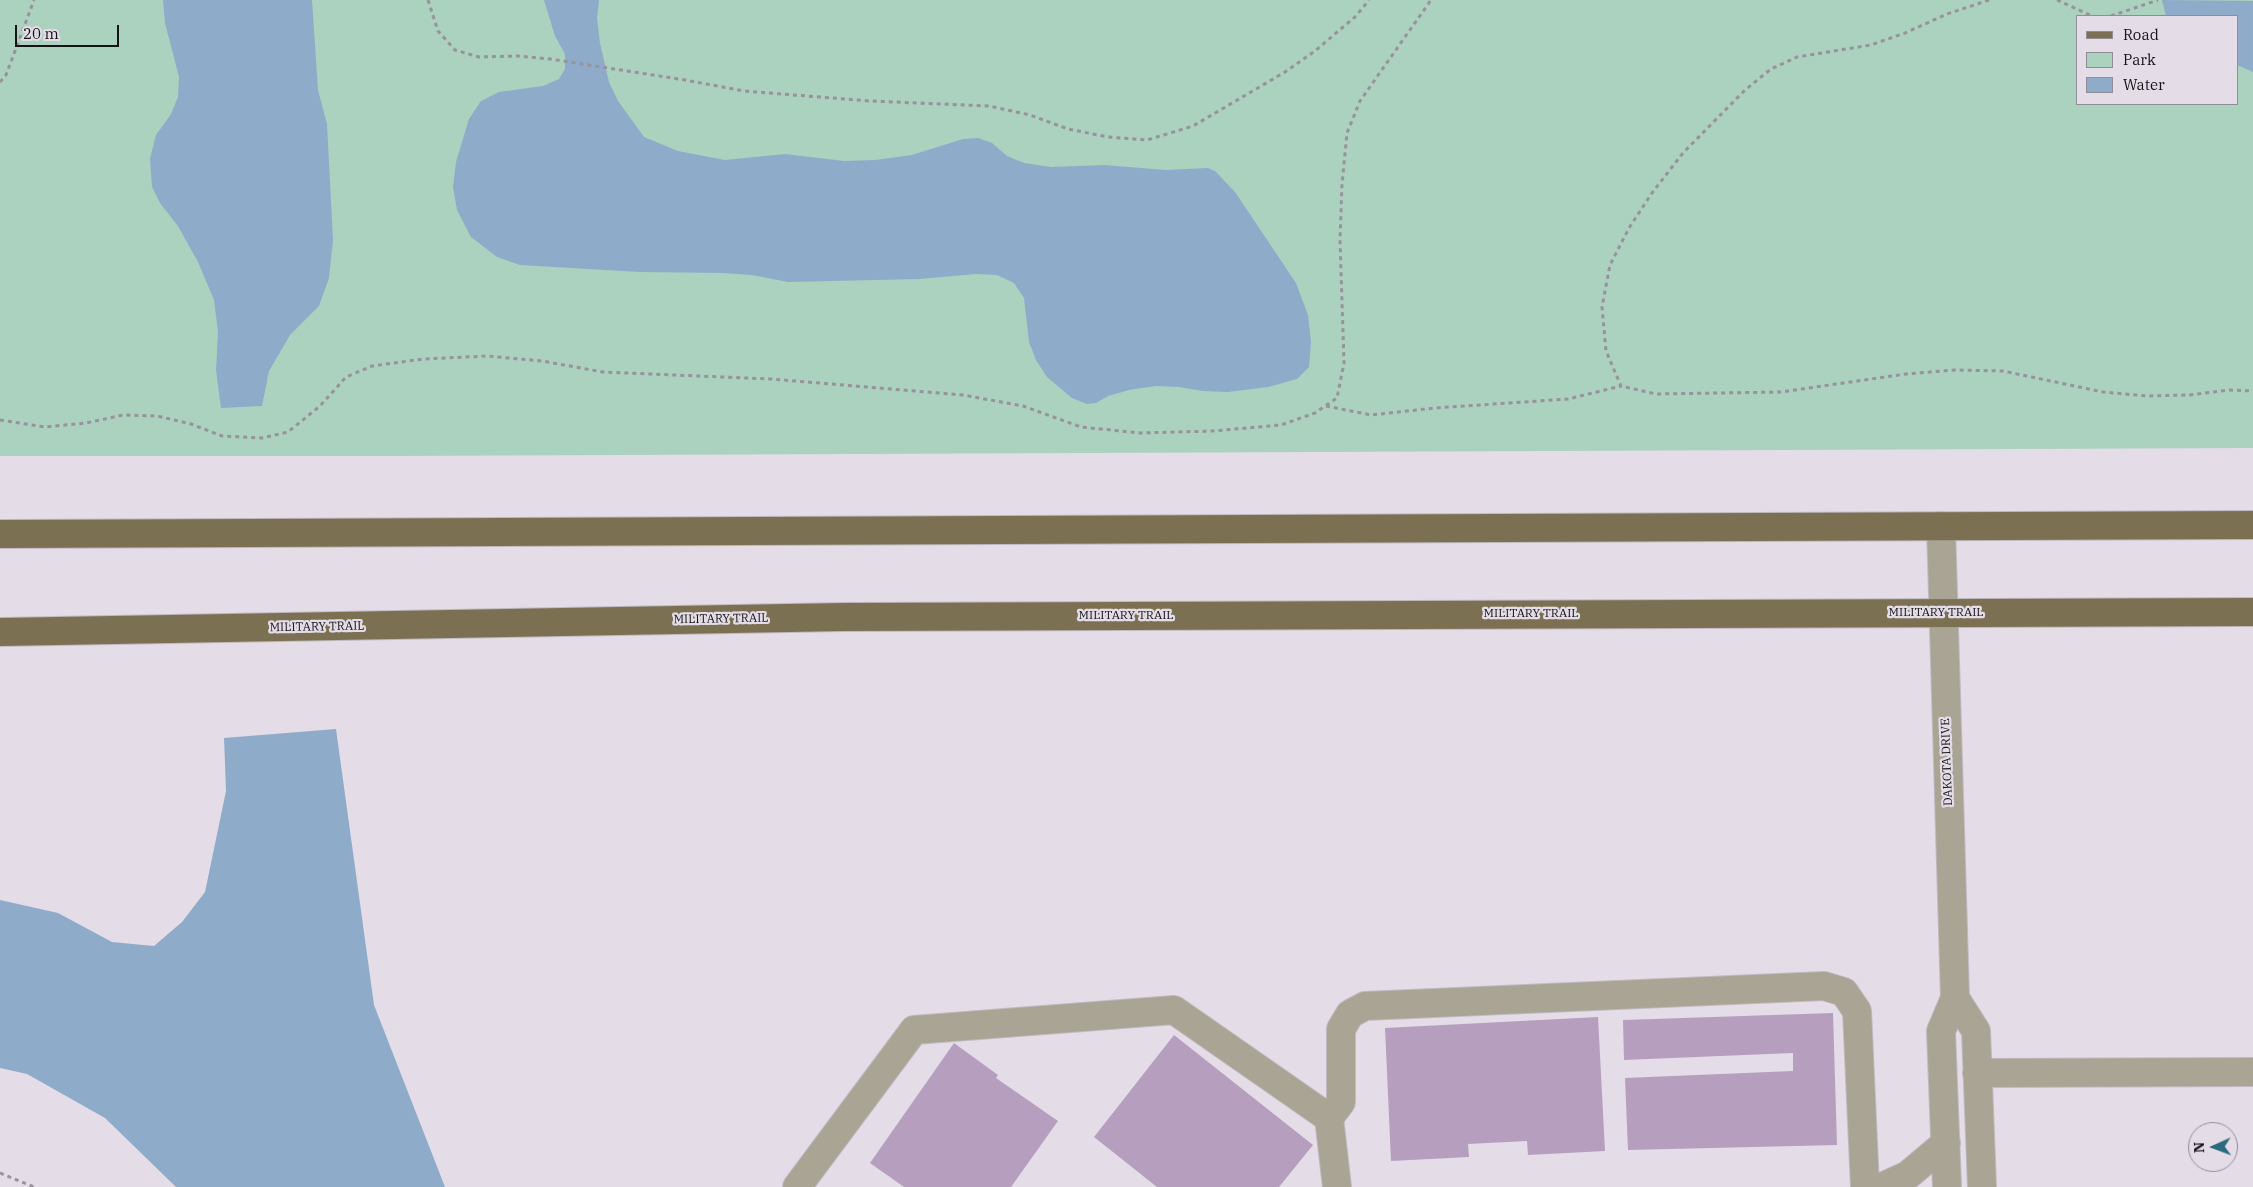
<!DOCTYPE html>
<html>
<head>
<meta charset="utf-8">
<style>
	body { margin:0 }
	#map { position:relative; width:2253px; height:1187px; overflow:hidden; background:#e4dde7; font-family:"IBM Plex Serif",serif }
	canvas { display:block }
	.legend { position:absolute; left:2076px; top:15px; width:162px; height:90px; box-sizing:border-box; background:#e4dde7; border:1px solid #928c94; margin:0; padding:6px 9px; list-style:none; font-size:15px; color:#161317 }
	.legend li { display:flex; align-items:center; gap:10px; height:25px }
	.legend b { width:25px; border:1px solid #928c94 }
	.north { position:absolute; left:2188px; top:1122px; width:50px; height:50px; box-sizing:border-box; background:#e4dde7; border:1px solid #928c94; border-radius:50%; rotate:268deg; font-size:14px; font-weight:700; line-height:20px; text-align:center; color:#161317 }
	.north::after { content:''; display:block; margin:auto; width:18px; height:22px; background:#2a6c7e; clip-path:polygon(50% 0,100% 100%,50% 72%,0 100%) }
	.scale { position:absolute; left:15px; top:25px; width:104px; height:22px; box-sizing:border-box; border:2px solid #161317; border-top:0; padding-left:6px; font-size:15px; line-height:18px; white-space:nowrap; color:#161317; -webkit-text-stroke:4px #e4dde7; paint-order:stroke }
</style>
</head>
<body>
<div id="map">
<canvas width="2253" height="1187"></canvas>
<ul class="legend">
<li><b style="height:6px;background:#7b7152"></b>Road</li>
<li><b style="height:14px;background:#abd1bf"></b>Park</li>
<li><b style="height:14px;background:#8eacca"></b>Water</li>
</ul>
<div class="north">N</div>
<div class="scale">20 m</div>
</div>
<script>
const g = document.querySelector('canvas').getContext('2d');
g.lineJoin = 'round';
function fill(path, color) { g.fillStyle = color; g.fill(path, 'evenodd'); }
const shape = rows => new Path2D(rows.map(r => 'M' + r).join(''));
function trace(path, color, width, dash) { g.strokeStyle = color; g.lineWidth = width; g.lineCap = dash ? 'butt' : 'round'; g.setLineDash(dash || []); g.stroke(path); }
function drawText(font, color, halo, rows, align = 'center') {
  g.font = font + ' "IBM Plex Serif",serif'; g.lineWidth = 4.5; g.setLineDash([]); g.textBaseline = 'middle'; g.strokeStyle = halo; g.fillStyle = color; for (const [text, x, y, turn = 0] of rows) {
    g.save(); g.translate(x, y); g.rotate((+turn || 0) * Math.PI / 180); g.textAlign = isNaN(turn) ? turn : align; if (halo) g.strokeText(text, 0, 0); g.fillText(text, 0, 0); g.restore();
  }
}
const green = shape([
	[0,0,2253,0,2253,448,386,456,0,456],
	[2077,16,2237,16,2237,104,2077,104]
]);
const water = shape([
	[163,0,312,0,318,90,327,124,333,240,329,278,319,306,290,335,269,371,262,406,221,408,216,370,218,332,214,300,198,262,178,226,160,203,152,187,150,159,156,135,171,114,178,97,179,77,165,23],
	[544,0,599,0,597,19,600,43,609,82,618,101,644,137,678,151,725,160,785,154,844,161,875,160,912,155,963,139,978,138,992,143,1007,156,1024,163,1051,167,1104,165,1166,170,1208,168,1215,171,1235,192,1296,283,1308,315,1311,342,1309,367,1297,379,1268,387,1228,392,1203,391,1179,387,1156,386,1129,390,1108,396,1096,403,1087,404,1072,398,1047,377,1036,360,1029,342,1024,298,1014,283,997,275,976,274,919,279,788,282,752,275,722,273,640,272,520,265,497,257,471,237,457,210,453,187,456,162,469,119,481,101,499,92,543,86,559,79,565,69,565,54,555,36],
	[2162,0,2253,1,2253,72,2237,65,2237,16,2166,16],
	[336,729,374,1005,445,1187,176,1187,105,1118,27,1074,0,1068,0,900,58,913,112,942,154,946,182,922,205,892,226,791,224,738]
]);
const building = shape([
	[1833,1013,1837,1145,1628,1150,1625,1078,1793,1071,1793,1053,1624,1060,1623,1020],
	[1598,1017,1605,1151,1528,1155,1527,1141,1468,1144,1469,1157,1391,1161,1385,1028],
	[1174,1035,1313,1145,1279,1187,1157,1187,1094,1137],
	[954,1043,998,1075,996,1078,1058,1121,1011,1187,904,1187,870,1163]
]);
const path = shape([
	[428,0,438,31,455,50,479,57,518,56,550,59,685,80,744,91,870,101,989,106,1030,115,1068,129,1108,137,1147,140,1193,126,1285,72,1315,51,1356,16,1369,0],
	[1989,0,1947,14,1905,33,1871,45,1797,57,1771,69,1745,90,1683,153,1652,193,1629,228,1610,265,1602,307,1606,351,1621,386,1656,394,1781,392,1906,374,1954,370,2003,371,2103,392,2147,396,2189,395,2230,390,2253,391],
	[2057,0,2092,16],
	[2111,16,2158,0],
	[0,82,6,75,34,0],
	[1326,406,1371,415,1435,408,1568,399,1621,386],
	[0,420,45,427,86,423,123,415,157,416,191,424,222,436,262,438,288,432,320,406,346,377,372,366,423,359,487,356,542,361,603,372,771,379,963,395,1023,406,1081,427,1140,433,1213,431,1281,425,1315,413,1337,398,1344,363,1340,240,1342,184,1347,133,1360,101,1431,0],
	[0,1173,34,1187]
]);
const minor = shape([
	[1941,526,1955,998,1941,1031,1947,1187],
	[1955,998,1976,1031,1982,1187],
	[1977,1073,2253,1072],
	[1329,1118,1341,1102,1341,1029,1350,1014,1365,1006,1824,986,1844,992,1857,1011,1865,1187],
	[797,1187,914,1030,1174,1010,1329,1118,1337,1187],
	[1882,1187,1908,1175,1946,1143]
]);
const major = shape([
	[0,534,2253,525],
	[0,632,844,617,2253,612]
]);
const streetNames = [
	["MILITARY TRAIL",1936,613],
	["MILITARY TRAIL",1531,614],
	["MILITARY TRAIL",1126,616],
	["MILITARY TRAIL",721,619,-1],
	["MILITARY TRAIL",317,627,-1],
	["DAKOTA DRIVE",1947,762,-92]
];
fill(green, '#abd1bf');
fill(water, '#8eacca');
fill(building, '#b69ebf');
trace(minor, '#bfb9c2', 30);
trace(major, '#bfb9c2', 30);
trace(path, '#98939b', 3, [4, 4]);
trace(minor, '#a9a493', 28);
trace(major, '#7b7152', 28);
drawText('12px', '#161317', '#e4dde7', streetNames);
</script>
</body>
</html>
